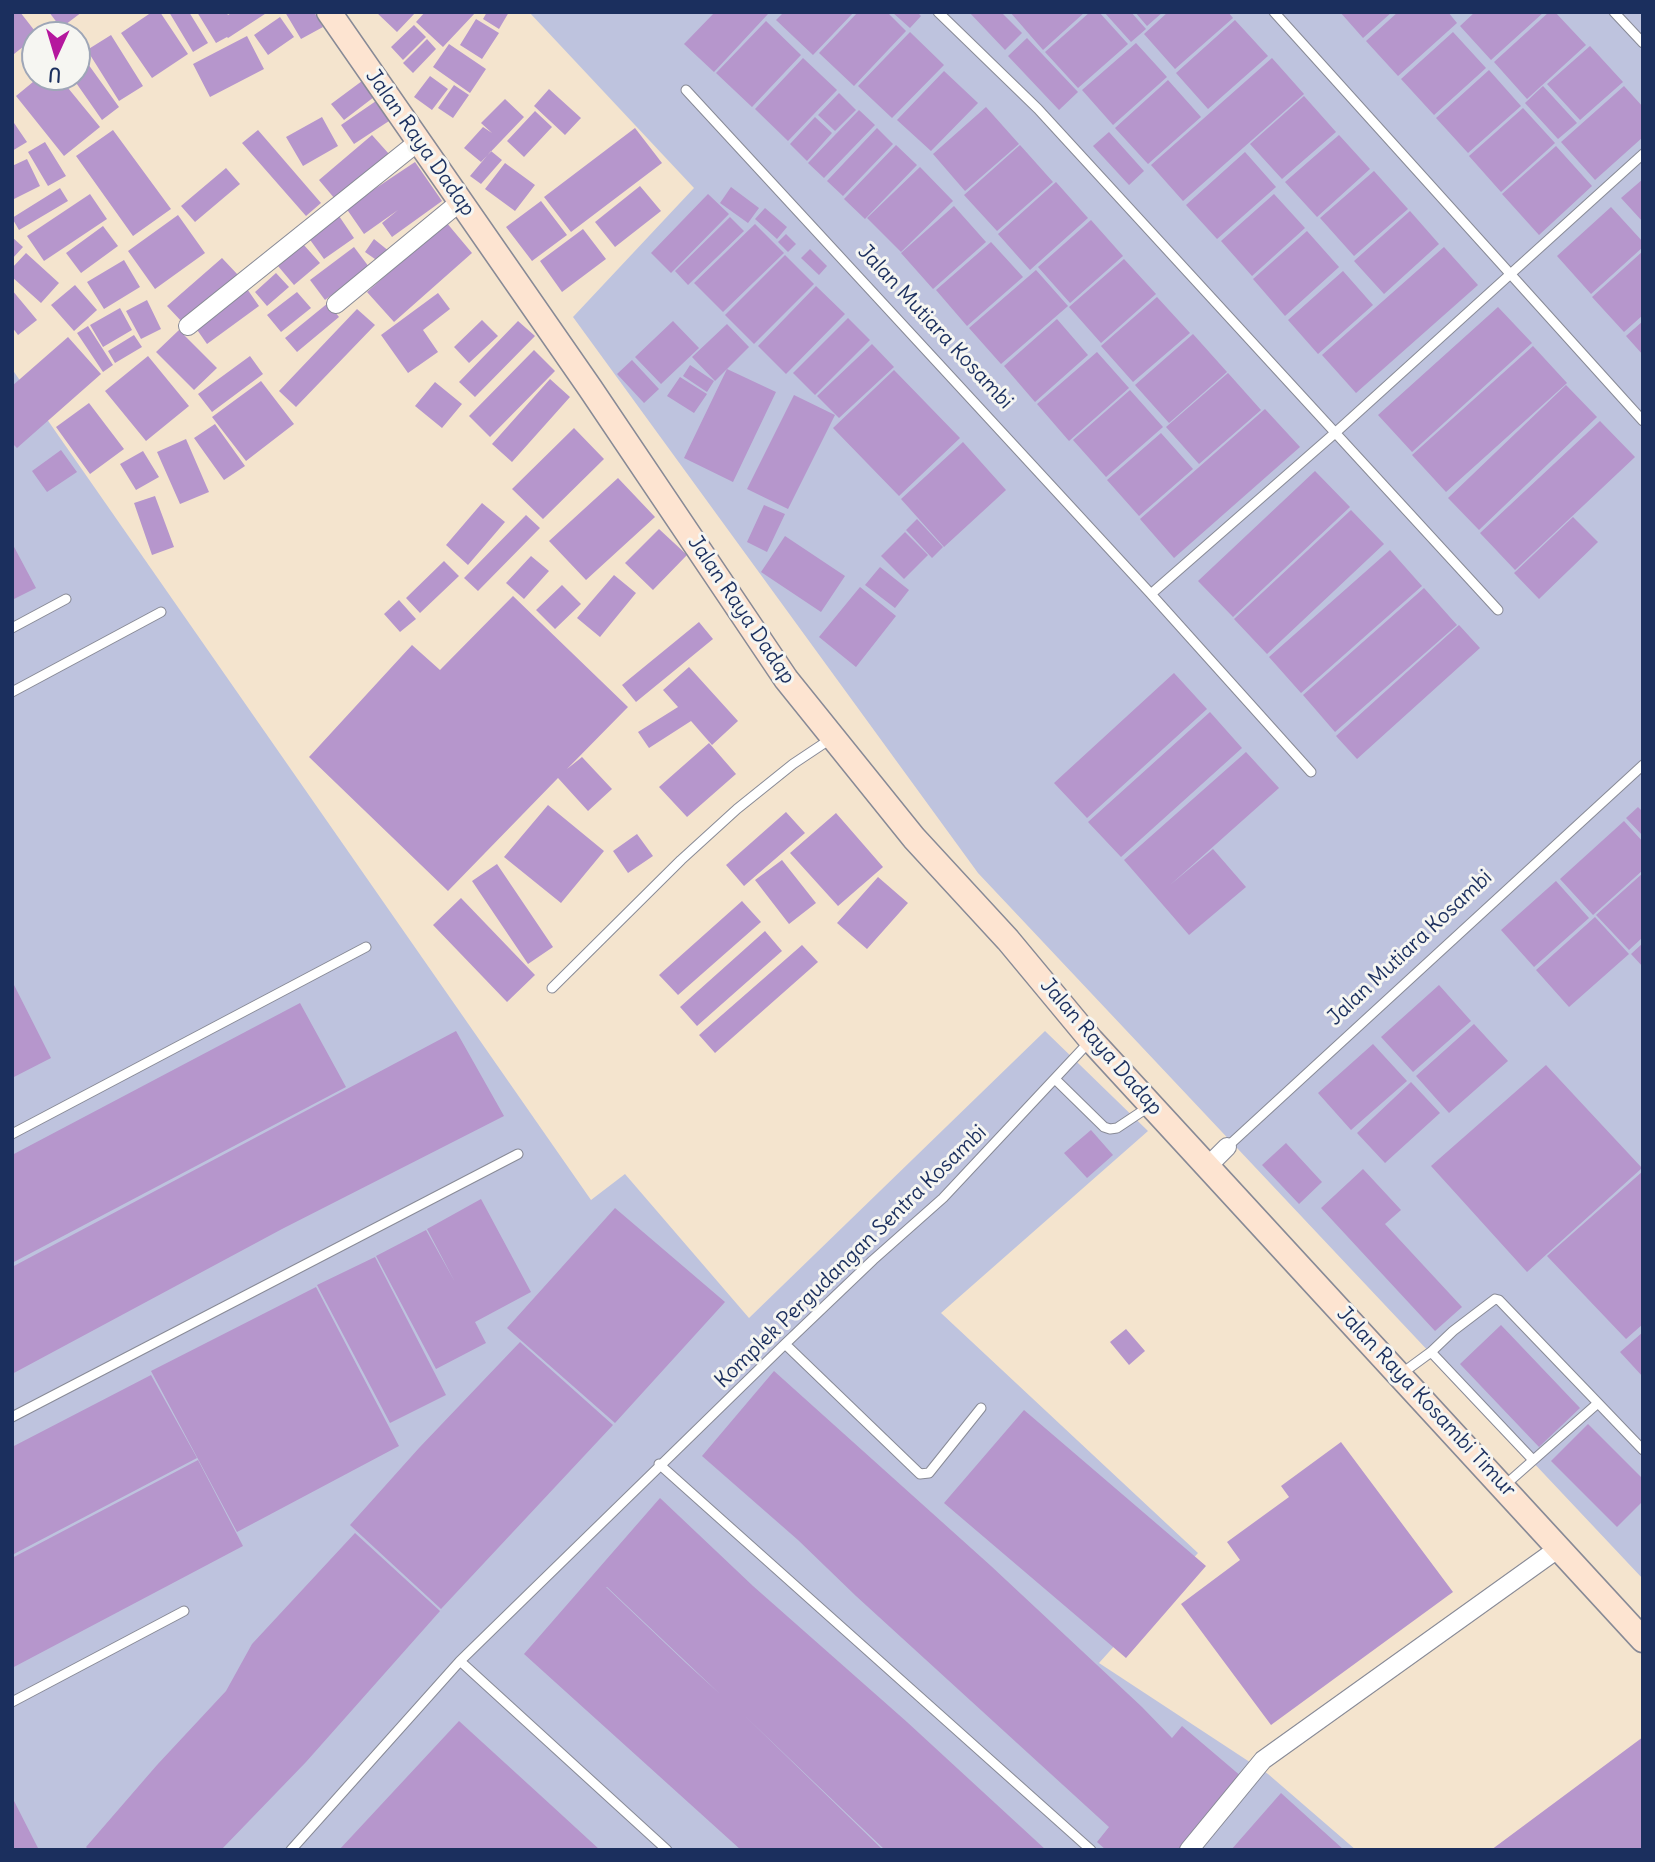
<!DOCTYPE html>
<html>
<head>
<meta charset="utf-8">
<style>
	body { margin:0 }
	#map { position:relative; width:1655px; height:1862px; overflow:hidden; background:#f4e4ce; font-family:Delius,sans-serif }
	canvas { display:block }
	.frame { position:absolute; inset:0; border:14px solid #1b2f5e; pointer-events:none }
	.north { position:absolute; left:21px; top:21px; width:70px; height:70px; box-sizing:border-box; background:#f6f6f2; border:2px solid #9ea6b7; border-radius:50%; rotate:184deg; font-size:19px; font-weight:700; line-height:28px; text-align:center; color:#1b2f5e }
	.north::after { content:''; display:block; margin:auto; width:24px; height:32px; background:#b5179e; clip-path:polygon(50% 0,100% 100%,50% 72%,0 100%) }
</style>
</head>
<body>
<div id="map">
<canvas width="1655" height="1862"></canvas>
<div class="frame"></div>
<div class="north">U</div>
</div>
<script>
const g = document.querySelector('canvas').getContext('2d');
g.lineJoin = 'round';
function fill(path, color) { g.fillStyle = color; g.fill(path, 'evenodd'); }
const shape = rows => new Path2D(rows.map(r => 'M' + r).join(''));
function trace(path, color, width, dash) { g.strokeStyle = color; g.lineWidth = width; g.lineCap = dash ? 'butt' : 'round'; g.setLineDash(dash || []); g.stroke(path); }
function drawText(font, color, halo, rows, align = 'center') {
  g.font = font + ' Delius,sans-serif'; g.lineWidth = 6; g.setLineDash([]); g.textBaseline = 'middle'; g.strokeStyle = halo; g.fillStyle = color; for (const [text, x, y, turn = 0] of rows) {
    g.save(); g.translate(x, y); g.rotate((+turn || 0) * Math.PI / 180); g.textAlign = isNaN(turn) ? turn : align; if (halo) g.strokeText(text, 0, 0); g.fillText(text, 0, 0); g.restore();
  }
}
const industrial = shape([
	[529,12,1643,12,1643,1579,978,873,573,317,694,188],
	[12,369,591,1200,625,1174,749,1318,1045,1031,1148,1131,941,1313,1198,1553,1099,1663,1268,1774,1356,1850,12,1850]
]);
const building = shape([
	[12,12,20,12,38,35,14,54],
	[49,12,82,12,61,28],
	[152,12,160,12,188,54,152,78,121,33],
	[169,12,189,12,208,43,193,52],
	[197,12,226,12,228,15,233,12,268,12,228,38,227,37,216,43],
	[285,12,314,12,323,27,301,39],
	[376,12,416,12,397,32],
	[425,12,476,12,443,47,416,22],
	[487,12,509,12,499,29,483,19],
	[715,12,766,12,768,14,714,72,684,44],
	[784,12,854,12,813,55,776,20],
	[858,12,887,12,906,31,854,86,819,53],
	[892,12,917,12,921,16,910,28],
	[969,12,1001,12,1022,33,1005,50],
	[1010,12,1085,12,1043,50],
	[1090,12,1099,12,1128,44,1078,88,1045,52],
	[1104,12,1131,12,1146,29,1131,42],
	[1135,12,1163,12,1147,26],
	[1168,12,1228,12,1233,18,1175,69,1144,34],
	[1340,12,1392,12,1363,38],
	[1398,12,1448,12,1457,23,1398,76,1366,41],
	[1475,12,1544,12,1491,60,1460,26],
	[1549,12,1555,12,1586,45,1527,99,1494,62],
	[280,17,294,37,268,55,254,35],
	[476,19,499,33,482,59,460,45],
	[1235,20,1268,56,1208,109,1176,73],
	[766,21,801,55,752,107,716,73],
	[414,25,426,37,403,60,391,47],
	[910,32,944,65,892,118,858,86],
	[1453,32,1486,68,1434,115,1401,79],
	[111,35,143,86,119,101,87,50],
	[247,36,264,69,210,97,193,64],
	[1027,38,1078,92,1059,110,1008,56],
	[427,39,436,49,413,73,403,63],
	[1136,43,1167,77,1113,125,1082,90],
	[449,44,486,69,470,93,433,67],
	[1590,46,1623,82,1580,120,1547,84],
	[83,57,119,107,102,120,72,77,77,77,77,62],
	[803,58,837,90,788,141,755,109],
	[1272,58,1304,94,1183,201,1151,165],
	[1489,70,1521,106,1468,153,1436,118],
	[944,71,978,103,931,151,897,120],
	[430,76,448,89,432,110,414,97],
	[39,77,59,77,100,127,64,156,16,96],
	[1168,80,1201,117,1148,164,1115,128],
	[362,81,374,97,344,120,331,104],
	[454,85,469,95,453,118,438,108],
	[1543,86,1577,123,1558,139,1525,103],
	[1624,86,1643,107,1643,137,1595,180,1561,142],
	[549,89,581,118,565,135,534,106],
	[839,93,856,110,835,131,818,115],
	[1304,96,1336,132,1282,179,1250,144],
	[505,99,524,117,481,162,464,148,483,127,492,133,481,123],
	[376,101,389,121,354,144,341,125],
	[986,107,1019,144,965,191,933,154],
	[1523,108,1555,143,1501,192,1469,156],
	[859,110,875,125,824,178,808,163],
	[535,111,552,127,524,157,507,141],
	[322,117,338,146,303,166,286,137],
	[815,117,832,133,807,161,790,144],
	[12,120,27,142,12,151],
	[635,128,662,163,571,232,544,197],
	[877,128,893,144,843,196,827,181],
	[113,130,171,209,133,236,76,156],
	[258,130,321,203,306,216,242,143],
	[1109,132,1144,171,1129,185,1093,146],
	[372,135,389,154,335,199,319,180],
	[1339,135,1370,169,1317,217,1285,182],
	[45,142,66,176,48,186,28,152],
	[896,145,917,165,865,219,844,199],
	[1020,145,1053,182,997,231,964,195],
	[1556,146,1592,186,1539,235,1502,194],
	[491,151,502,160,481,184,470,176],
	[1245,152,1276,187,1217,239,1186,205],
	[27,159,40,186,12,200,12,166],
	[415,162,442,201,392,237,382,223,398,210,364,234,346,208],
	[505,163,535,185,515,211,485,189],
	[920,167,953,201,901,252,867,218],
	[226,168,240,184,195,222,181,206],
	[1374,171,1408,209,1354,256,1320,218],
	[1643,179,1643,222,1621,198],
	[1056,182,1088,218,1030,270,998,234],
	[640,186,661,211,615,247,595,222],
	[731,187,759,208,748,223,720,203],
	[60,188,68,201,19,230,12,218],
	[90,194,107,219,44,261,27,236],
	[708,194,729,214,671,273,651,253],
	[1274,194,1305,228,1252,276,1221,241],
	[541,201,567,235,532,261,506,227],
	[954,206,986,242,933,289,901,253],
	[1611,207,1643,242,1643,247,1591,294,1557,256],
	[765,208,787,227,777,239,755,219],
	[1410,211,1439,244,1384,294,1354,261],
	[178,215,205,253,155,289,128,251],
	[339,216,354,238,324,259,308,237],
	[730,217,744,231,688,285,675,271],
	[1091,220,1123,256,1070,303,1038,267],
	[446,222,472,253,394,322,367,292],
	[755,224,784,253,723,312,694,283],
	[103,226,118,246,81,273,66,253],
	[583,229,606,259,562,292,540,261],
	[1307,231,1339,267,1285,316,1253,279],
	[786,234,796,244,788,252,778,242],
	[12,237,23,247,12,259],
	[374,239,390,252,382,264,365,252],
	[991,242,1023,277,967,326,936,290],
	[303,244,320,263,294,285,278,266],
	[354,247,369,267,325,300,310,280],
	[1444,247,1478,285,1356,393,1322,355],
	[810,249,827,266,819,275,801,258],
	[1643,251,1643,315,1624,332,1592,297],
	[26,253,59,283,41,303,12,277,12,268],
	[785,255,814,284,754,344,725,315],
	[222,258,238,275,183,323,167,306],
	[1124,259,1156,294,1101,343,1069,307],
	[124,260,140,287,104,309,87,282],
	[1036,270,1068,306,1001,364,969,328],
	[1343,271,1373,305,1318,354,1288,320],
	[276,273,289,287,267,306,255,292],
	[75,285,97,310,74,331,51,305],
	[245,286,259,306,207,344,193,324],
	[816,286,845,314,786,374,758,346],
	[12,290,37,320,18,335,12,327],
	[297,292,311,308,281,332,267,315],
	[438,293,450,309,423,330,438,352,408,373,381,335],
	[1157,297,1190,333,1133,382,1101,346],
	[147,300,161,329,141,339,126,311],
	[328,303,339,317,297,352,285,338],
	[1498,307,1532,343,1412,452,1378,415],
	[120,308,132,330,103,347,90,325],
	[357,309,375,325,296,407,279,391],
	[848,318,870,340,815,395,793,373],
	[1057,319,1088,355,1035,402,1004,366],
	[482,320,498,336,469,363,454,347],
	[518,321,535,336,475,397,459,382],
	[673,321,699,348,661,384,635,357],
	[1643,321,1643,355,1626,336],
	[727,324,749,347,715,381,692,357],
	[88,326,113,365,103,372,77,333],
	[179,330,217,368,194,390,156,352],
	[1193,334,1227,372,1169,423,1135,385],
	[134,335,142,347,115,363,108,351],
	[68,337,101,374,17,448,12,443,12,386],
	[872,344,894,367,839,418,817,396],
	[1533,346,1567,383,1446,492,1412,455],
	[534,350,555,371,490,437,469,416],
	[1097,352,1129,388,1069,441,1037,404],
	[148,356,189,406,146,441,105,391],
	[250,356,263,374,212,412,198,394],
	[632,360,659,389,644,403,617,374],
	[690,365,714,381,707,392,683,376],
	[727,369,776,392,733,482,684,458],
	[894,370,960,438,899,496,833,428],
	[1228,373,1261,410,1199,464,1166,427],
	[680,377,707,394,694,413,667,396],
	[550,379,570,397,512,462,492,444],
	[261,381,294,424,246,461,212,417],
	[435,382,462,404,442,428,415,406],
	[1566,385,1597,417,1479,530,1448,498],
	[1130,390,1163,427,1106,477,1073,440],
	[794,395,835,415,788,509,747,489],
	[89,403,124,449,90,474,56,427],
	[1265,409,1300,447,1174,558,1140,519],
	[1600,421,1635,457,1515,570,1480,533],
	[215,424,245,466,224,480,194,438],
	[574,428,604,459,543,519,512,489],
	[1161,433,1193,469,1139,516,1107,480],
	[186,439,209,492,180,504,157,452],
	[963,442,1006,490,944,547,901,499],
	[61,450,77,472,47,492,32,471],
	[143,451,159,477,136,490,120,464],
	[1315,471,1350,507,1233,617,1198,581],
	[618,478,655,517,586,580,549,541],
	[155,496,174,547,152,555,134,503],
	[482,503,505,522,468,565,446,545],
	[764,505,785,514,767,552,747,542],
	[1351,510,1384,544,1267,654,1234,619],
	[526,515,540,528,478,591,464,578],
	[1573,517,1598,542,1539,599,1514,573],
	[917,519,943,547,932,558,906,530],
	[659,529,687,555,653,590,625,563],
	[905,532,928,555,904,579,881,556],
	[785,536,845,576,821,612,761,572],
	[12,543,36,588,12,600],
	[1390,550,1422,586,1301,693,1269,657],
	[531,556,549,571,524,599,506,583],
	[444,561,459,576,420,613,406,598],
	[880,567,909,590,895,608,865,585],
	[614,575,636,593,600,637,577,618],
	[562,585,581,604,555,629,536,610],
	[860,587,896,616,856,667,819,637],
	[1424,588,1457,625,1335,732,1303,695],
	[513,596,628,707,567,769,582,757,612,789,588,811,558,778,448,891,309,757,412,645,440,670],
	[399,600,416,619,400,632,384,614],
	[699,622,713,639,636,702,622,685],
	[1459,625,1480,648,1357,759,1336,736],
	[689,667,738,721,712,745,691,721,649,748,638,732,678,707,663,690],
	[1174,673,1207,709,1087,818,1054,783],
	[1210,712,1242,748,1121,857,1088,822],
	[709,743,736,774,687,817,659,787],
	[1246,752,1279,788,1170,885,1213,849,1246,887,1189,935,1124,860],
	[548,805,604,851,561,903,504,857],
	[1638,807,1643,812,1643,836,1626,818],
	[786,812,805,833,744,886,726,865],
	[836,813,883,867,838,906,790,853],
	[1624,821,1643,842,1643,870,1593,915,1560,879],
	[637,834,653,856,628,873,613,851],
	[782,860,816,903,789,924,755,880],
	[497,864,553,947,528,964,472,881],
	[1643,873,1643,937,1629,950,1596,915],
	[878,877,908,903,867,949,837,923],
	[1556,881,1589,918,1534,967,1501,930],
	[461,898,535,975,507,1002,433,925],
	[742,901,761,922,678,995,659,975],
	[1595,917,1629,954,1569,1007,1536,970],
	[765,931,782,951,697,1026,680,1007],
	[1643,943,1643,967,1631,954],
	[802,945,818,962,715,1053,699,1035],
	[12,981,51,1058,12,1078],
	[1439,985,1471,1021,1413,1072,1381,1037],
	[300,1003,346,1087,12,1263,12,1155],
	[1474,1024,1508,1061,1449,1113,1416,1076],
	[456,1031,504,1116,282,1229,12,1374,12,1267],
	[1373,1044,1407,1081,1351,1130,1318,1093],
	[1546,1065,1642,1168,1527,1272,1431,1166],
	[1411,1082,1440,1113,1385,1163,1357,1133],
	[1091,1130,1113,1155,1087,1178,1064,1153],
	[1286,1143,1322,1182,1299,1204,1262,1165],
	[1363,1169,1401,1210,1385,1224,1462,1307,1435,1331,1321,1208],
	[1643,1171,1643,1324,1626,1339,1547,1256],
	[481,1199,531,1292,475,1322,486,1343,436,1369,376,1256,426,1230,455,1282,427,1229],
	[615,1208,725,1302,615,1423,507,1328],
	[375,1257,446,1395,390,1423,317,1285],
	[316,1287,399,1446,237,1532,151,1371],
	[1501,1325,1580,1408,1539,1447,1460,1364],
	[1126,1329,1145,1351,1129,1365,1110,1342],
	[1643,1332,1643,1377,1620,1352],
	[520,1342,613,1425,441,1609,350,1525,419,1448],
	[774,1371,991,1566,1142,1707,1172,1738,1182,1726,1242,1777,1178,1850,1106,1850,1097,1842,1109,1827,856,1596,798,1540,702,1456],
	[151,1375,197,1458,12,1555,12,1447],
	[1024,1410,1206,1566,1126,1658,944,1503],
	[1588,1424,1643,1479,1643,1501,1617,1527,1551,1461],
	[1341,1442,1453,1592,1271,1725,1181,1604,1240,1560,1227,1542,1289,1497,1281,1486],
	[198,1460,243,1546,12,1668,12,1558],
	[660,1498,753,1586,907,1722,1046,1850,885,1850,745,1716,883,1850,741,1850,524,1654],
	[606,1587,607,1587,720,1694,686,1663],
	[355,1533,440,1611,306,1762,221,1850,89,1850,86,1847,157,1765,226,1691,252,1644],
	[459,1721,551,1805,600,1850,339,1850],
	[1643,1737,1643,1849,1491,1850],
	[1281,1793,1344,1850,1231,1850],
	[12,1797,39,1850,12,1850]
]);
const service = shape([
	[938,12,1038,109,1498,610],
	[1274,12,1643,421],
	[1614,12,1643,43],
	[686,90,1151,594],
	[12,628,66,599],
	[12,692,161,612],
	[1311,772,1151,594,1335,433,1643,154],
	[552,988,681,860,737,809,793,764,832,738],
	[1055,1079,1104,1127,1110,1129,1117,1128,1150,1106],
	[12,1134,366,947],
	[1227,1147,1643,765],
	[785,1344,920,1474,929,1473,981,1408],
	[1431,1352,1533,1460],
	[1401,1374,1431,1352,1453,1331,1495,1299,1499,1300,1598,1403,1504,1486],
	[1598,1403,1643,1450],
	[12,1417,518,1154],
	[659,1464,1091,1850],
	[460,1661,785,1344,873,1260,943,1198,1090,1041],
	[12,1702,184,1611],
	[291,1850,460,1661,667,1850]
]);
const minor = shape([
	[336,304,461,201],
	[188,326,419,141],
	[1208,1166,1227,1147],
	[1189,1850,1263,1760,1559,1548]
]);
const secondary = shape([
	[329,12,590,388,786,679,914,838,1008,940,1091,1040,1643,1640]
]);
const streetNames = [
	["Jalan Raya Dadap",420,143,55],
	["Jalan Mutiara Kosambi",935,327,47],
	["Jalan Raya Dadap",741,610,56],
	["Jalan Mutiara Kosambi",1410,948,-43],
	["Jalan Raya Dadap",1101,1047,49],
	["Komplek Pergudangan Sentra Kosambi",851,1257,-44],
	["Jalan Raya Kosambi Timur",1426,1402,47]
];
fill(industrial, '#bec3de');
fill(building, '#b696cc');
trace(service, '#888a96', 11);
trace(minor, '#888a96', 20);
trace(secondary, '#888a96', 27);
trace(service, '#fff', 9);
trace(minor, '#fff', 18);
trace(secondary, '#fde4d1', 24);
drawText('21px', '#1b2f5e', '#f6f6f2', streetNames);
</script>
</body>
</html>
